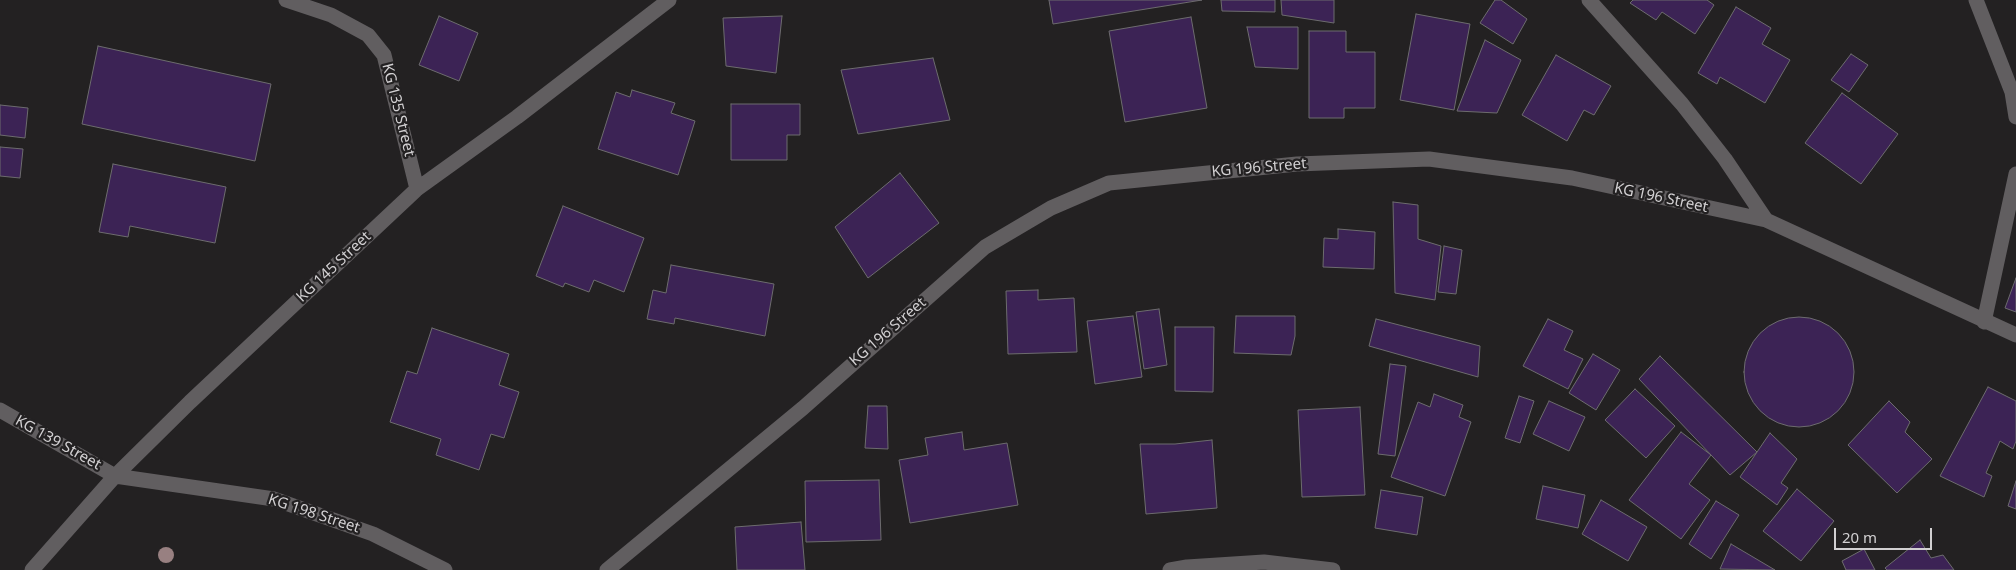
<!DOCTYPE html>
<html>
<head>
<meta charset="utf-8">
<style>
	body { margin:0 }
	#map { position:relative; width:2016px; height:570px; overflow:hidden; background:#232122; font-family:"Noto Sans",sans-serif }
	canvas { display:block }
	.scale { position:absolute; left:1834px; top:528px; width:98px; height:22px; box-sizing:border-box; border:2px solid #d2d0d2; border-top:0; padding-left:6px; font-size:15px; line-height:18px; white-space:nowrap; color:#d2d0d2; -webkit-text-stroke:4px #232122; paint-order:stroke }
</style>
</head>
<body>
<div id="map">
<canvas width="2016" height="570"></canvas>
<div class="scale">20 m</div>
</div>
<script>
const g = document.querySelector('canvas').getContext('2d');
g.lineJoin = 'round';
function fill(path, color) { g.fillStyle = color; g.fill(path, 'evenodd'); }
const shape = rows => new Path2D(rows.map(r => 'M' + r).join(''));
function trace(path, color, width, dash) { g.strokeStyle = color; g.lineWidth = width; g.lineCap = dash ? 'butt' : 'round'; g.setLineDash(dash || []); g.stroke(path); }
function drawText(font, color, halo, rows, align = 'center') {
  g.font = font + ' "Noto Sans",sans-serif'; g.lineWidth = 4.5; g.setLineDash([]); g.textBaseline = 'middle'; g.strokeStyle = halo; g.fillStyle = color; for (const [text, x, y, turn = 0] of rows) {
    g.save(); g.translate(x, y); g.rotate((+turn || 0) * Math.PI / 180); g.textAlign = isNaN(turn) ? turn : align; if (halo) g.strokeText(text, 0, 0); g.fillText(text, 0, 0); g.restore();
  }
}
const building = shape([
	[1049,0,1202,0,1053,24,1049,0],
	[1221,0,1275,0,1275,12,1222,11,1221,0],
	[1281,0,1334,0,1334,23,1282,15,1281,0],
	[1495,0,1501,0,1527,19,1513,44,1480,23,1495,0],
	[1633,0,1707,0,1714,5,1695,34,1662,12,1656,20,1630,3,1633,0],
	[1736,7,1771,28,1762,44,1790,60,1765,103,1720,77,1717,84,1698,73,1736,7],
	[1416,14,1470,24,1454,110,1400,100,1416,14],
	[439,16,478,33,459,81,419,65,439,16],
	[782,16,776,73,726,66,723,18,782,16],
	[1191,17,1207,108,1125,122,1109,31,1191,17],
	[1247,27,1298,27,1298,69,1255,67,1247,27],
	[1309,31,1346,31,1346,52,1375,52,1375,108,1344,108,1344,118,1309,118,1309,31],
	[1485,40,1521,60,1497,113,1457,111,1485,40],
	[98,46,271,84,255,161,82,124,98,46],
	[1851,54,1868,65,1849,92,1831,80,1851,54],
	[1556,55,1611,86,1594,115,1584,110,1567,141,1522,115,1556,55],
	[933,58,950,120,858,134,841,70,933,58],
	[632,90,675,103,671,113,695,121,678,175,598,149,616,92,630,97,632,90],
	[1842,93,1898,134,1861,184,1805,143,1842,93],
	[731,104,800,104,800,135,787,135,787,160,731,160,731,104],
	[0,105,28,108,25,138,0,135,0,105],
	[0,147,23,149,20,178,0,176,0,147],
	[113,164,226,187,215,243,130,226,128,237,99,232,113,164],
	[900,173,939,223,868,278,835,227,900,173],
	[1393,202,1418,205,1418,239,1441,246,1435,300,1395,293,1393,202],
	[563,206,644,238,624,292,594,280,589,292,565,283,563,287,536,276,563,206],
	[1338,229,1375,232,1374,269,1323,267,1324,238,1338,239,1338,229],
	[1444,246,1462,250,1456,294,1438,292,1444,246],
	[671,265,774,284,765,336,675,318,674,324,647,319,653,290,666,293,671,265],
	[2016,278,2016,312,2005,308,2016,278],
	[1038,290,1038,300,1074,298,1077,352,1008,354,1006,291,1038,290],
	[1159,309,1167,365,1144,369,1136,312,1159,309],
	[1133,316,1142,377,1095,384,1087,321,1133,316],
	[1236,316,1295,316,1295,336,1291,355,1234,353,1236,316],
	'1744 372a55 55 0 1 1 110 0a55 55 0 1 1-110 0Z',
	[1376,319,1480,346,1478,377,1369,346,1376,319],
	[1548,319,1573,331,1564,350,1583,359,1568,389,1523,366,1548,319],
	[1175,327,1214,327,1213,392,1175,391,1175,327],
	[432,328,509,354,499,385,519,392,504,438,491,434,479,470,436,455,441,439,390,422,407,371,417,374,432,328],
	[1593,354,1620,370,1596,410,1569,393,1593,354],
	[1660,356,1757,452,1730,475,1639,379,1660,356],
	[1390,364,1406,366,1395,456,1378,454,1390,364],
	[1988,387,2016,401,2016,441,2013,449,2000,441,1986,473,1992,476,1984,497,1940,476,1988,387],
	[1635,389,1675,426,1646,458,1605,420,1635,389],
	[1434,394,1463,405,1459,417,1471,422,1445,496,1391,477,1418,402,1430,407,1434,394],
	[1519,396,1534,401,1520,443,1505,438,1519,396],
	[1549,401,1585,417,1569,451,1533,434,1549,401],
	[1889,401,1910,422,1905,432,1932,459,1897,493,1848,445,1889,401],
	[868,406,887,406,888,449,865,448,868,406],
	[1360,407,1365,495,1302,497,1298,410,1360,407],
	[962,432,964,450,1007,443,1018,505,910,523,899,460,928,455,925,438,962,432],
	[1681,432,1711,455,1689,484,1710,500,1681,539,1629,500,1681,432],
	[1770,433,1797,459,1781,483,1788,488,1777,505,1740,477,1770,433],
	[1212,440,1217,508,1146,514,1140,444,1175,444,1212,440],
	[879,480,881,540,806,542,805,481,879,480],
	[2016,481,2016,509,2008,506,2016,481],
	[1543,486,1585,495,1578,528,1536,519,1543,486],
	[1797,489,1834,521,1801,561,1763,531,1797,489],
	[1381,490,1423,497,1417,535,1375,528,1381,490],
	[1601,500,1647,527,1628,561,1582,534,1601,500],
	[1716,501,1739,515,1711,559,1689,544,1716,501],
	[801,522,805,570,737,570,735,527,801,522],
	[1920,540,1931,558,1943,555,1954,570,1887,570,1885,568,1920,540],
	[1731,544,1775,570,1720,569,1731,544],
	[1864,549,1875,570,1846,570,1842,561,1864,549]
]);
const street = shape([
	[286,0,331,15,368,35,384,55,417,189],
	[1589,0,1682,104,1725,159,1766,220],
	[1976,0,2012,92,2016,117],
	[1984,322,2016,174],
	[0,410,115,476,274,499,373,534,445,570],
	[32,570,115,476,190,402,417,189,517,117,669,0],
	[607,570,803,408,985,247,1051,208,1109,183,1297,164,1429,159,1572,178,1766,220,2016,335],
	[1170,570,1187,567,1264,562,1333,570]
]);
const trees = [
	[166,555]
];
const streetNames = [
	["KG 135 Street",398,110,76],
	["KG 196 Street",1259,168,-5],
	["KG 196 Street",1661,198,12],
	["KG 145 Street",334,267,-43],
	["KG 196 Street",888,332,-41],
	["KG 139 Street",58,443,29],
	["KG 198 Street",314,514,18]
];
fill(building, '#3c2355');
trace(building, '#6d6c6e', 1);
trace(street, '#615e60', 15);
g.fillStyle = '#988081';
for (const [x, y] of trees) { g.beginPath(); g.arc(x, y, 8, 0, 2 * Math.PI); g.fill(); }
drawText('15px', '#d2d0d2', '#232122', streetNames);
</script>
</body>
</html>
